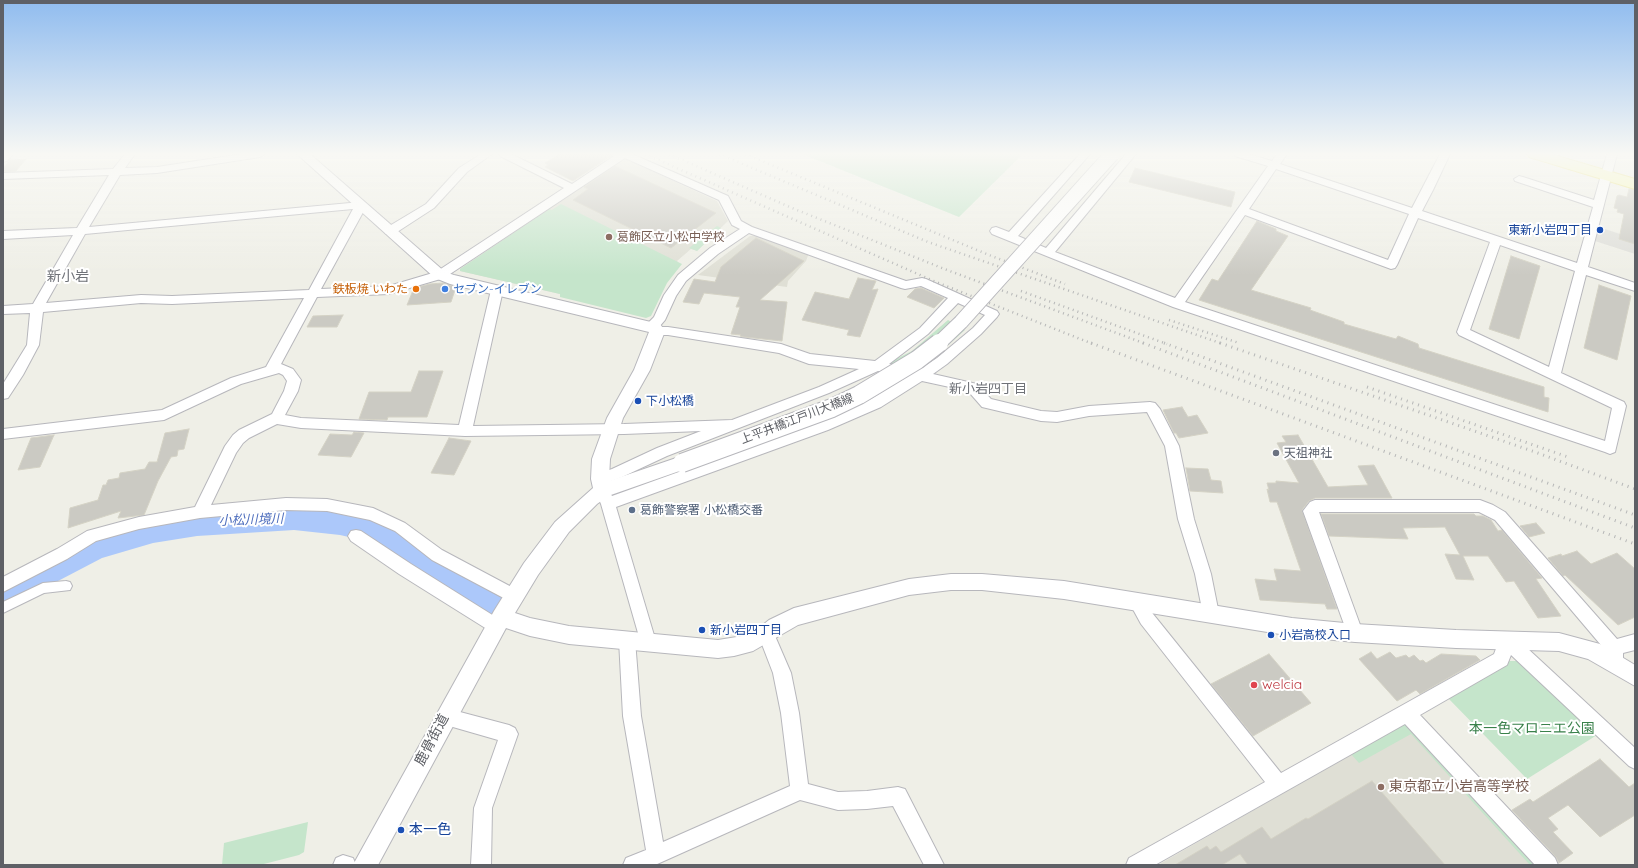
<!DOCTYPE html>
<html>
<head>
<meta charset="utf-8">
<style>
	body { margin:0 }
	#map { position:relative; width:1638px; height:868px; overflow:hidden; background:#efefe7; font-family:Quicksand,sans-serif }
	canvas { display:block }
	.frame { position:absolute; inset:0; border:4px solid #5e6066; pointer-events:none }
</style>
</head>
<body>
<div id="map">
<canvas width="1638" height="868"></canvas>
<div class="frame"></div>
</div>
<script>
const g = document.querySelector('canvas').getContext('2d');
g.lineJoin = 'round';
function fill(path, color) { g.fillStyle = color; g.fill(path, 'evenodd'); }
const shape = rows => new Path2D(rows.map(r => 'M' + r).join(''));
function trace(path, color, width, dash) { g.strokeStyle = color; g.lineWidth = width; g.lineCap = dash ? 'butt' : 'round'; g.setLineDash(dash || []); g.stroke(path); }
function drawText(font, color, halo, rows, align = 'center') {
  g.font = font + ' Quicksand,"Noto Sans JP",sans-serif'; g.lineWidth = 4; g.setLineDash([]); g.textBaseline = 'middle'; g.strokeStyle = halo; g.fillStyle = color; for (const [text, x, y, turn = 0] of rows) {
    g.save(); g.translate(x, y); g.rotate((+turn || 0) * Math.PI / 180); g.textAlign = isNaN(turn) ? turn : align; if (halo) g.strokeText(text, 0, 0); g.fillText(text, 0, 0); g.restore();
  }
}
const industrial = shape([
	[1599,227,1635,239,1635,254,1595,241]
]);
const education = shape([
	[622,159,626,159,717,201,728,221,697,251,691,249,677,261,678,262,675,268,560,294,460,271,460,269],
	[759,235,809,253,806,261,788,281,787,287,698,275,750,236],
	[1405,723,1541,865,1158,865,1351,754]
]);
const green = shape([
	[802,154,1023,154,959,217],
	[561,204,682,264,667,283,651,316,646,318,560,297,560,294,460,271,460,269,549,209,552,210],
	[717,226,721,228,697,251,689,248],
	[948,320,965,330,916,374,882,366,912,351],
	[1506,661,1517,661,1597,735,1527,779,1447,697],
	[1405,723,1541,865,1530,865,1411,734,1359,763,1351,754],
	[308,822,304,852,299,855,260,865,222,865,224,843]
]);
const river = shape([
	[294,506,340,509,380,520,399,530,435,554,502,596,507,606,502,616,491,620,480,616,413,574,377,548,362,540,340,535,294,530,197,536,153,543,102,558,14,604,3,608,3,578,82,539,153,517,197,510,294,506]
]);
const building = shape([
	[560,154,614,154,573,181,545,167,548,165,545,163,560,154],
	[26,159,16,171,3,172,3,168,10,160,26,159],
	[615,166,716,213,671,248,573,200,588,189,584,187,615,166],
	[1135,168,1235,192,1231,207,1129,182,1135,168],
	[1629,189,1635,190,1635,244,1619,239,1624,214,1617,212,1618,209,1614,208,1617,196,1619,195,1627,197,1629,189],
	[1257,221,1276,229,1276,231,1288,236,1251,290,1311,308,1310,310,1344,322,1344,324,1396,339,1398,336,1418,344,1419,348,1544,387,1544,397,1549,398,1548,412,1199,300,1212,279,1218,281,1257,221],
	[756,238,804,261,760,300,787,302,782,341,744,337,740,336,741,335,731,334,740,307,736,307,740,297,704,293,699,304,683,302,694,279,715,282,721,267,756,238],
	[1511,256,1540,266,1519,339,1489,329,1511,256],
	[858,278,876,281,872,290,878,289,860,337,847,335,849,330,802,320,815,292,849,299,858,278],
	[443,283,456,287,451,302,407,305,414,288,430,284,443,283],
	[1599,285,1631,296,1617,360,1584,348,1599,285],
	[921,288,944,298,934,308,907,297,915,289,921,288],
	[343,315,337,327,307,327,313,316,343,315],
	[419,371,443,371,427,417,388,417,387,420,359,419,369,392,411,392,419,371],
	[1182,407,1188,417,1197,415,1208,433,1179,438,1176,433,1174,433,1163,410,1182,407],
	[189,429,184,449,178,450,177,456,171,457,158,481,144,515,118,518,121,511,68,528,70,508,98,500,103,485,106,485,108,480,119,478,120,473,145,469,149,462,157,462,165,433,189,429],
	[354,432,364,433,351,457,318,455,330,434,352,435,354,432],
	[54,435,40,467,18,470,31,438,54,435],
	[1298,435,1328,487,1368,485,1358,466,1374,465,1392,498,1315,498,1309,501,1302,510,1337,609,1327,609,1325,604,1260,600,1255,579,1277,581,1274,569,1301,571,1277,502,1270,502,1267,489,1269,490,1267,483,1276,483,1276,481,1299,483,1277,443,1286,442,1282,436,1298,435],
	[449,438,471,441,454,475,431,473,449,438],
	[1186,468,1208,469,1211,480,1221,481,1223,493,1190,491,1186,468],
	[1321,514,1474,514,1476,516,1483,516,1491,520,1498,531,1502,530,1542,578,1536,579,1561,616,1538,618,1514,581,1506,582,1488,556,1463,556,1474,580,1456,579,1445,554,1460,555,1445,527,1403,528,1408,539,1329,536,1321,514],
	[1536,523,1545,533,1529,537,1520,526,1536,523],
	[1577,551,1591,564,1617,553,1635,569,1635,617,1618,625,1565,575,1563,576,1548,558,1561,554,1562,556,1577,551],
	[1371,652,1377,659,1390,652,1396,658,1406,655,1409,658,1414,655,1420,661,1423,660,1426,663,1441,654,1476,656,1480,660,1420,694,1416,690,1397,701,1359,659,1371,652],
	[1269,654,1311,703,1253,736,1211,684,1269,654],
	[1600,759,1629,787,1635,783,1635,815,1600,837,1568,805,1548,818,1558,829,1553,832,1573,853,1559,863,1556,857,1512,810,1530,799,1533,802,1600,759],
	[1372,781,1445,865,1248,865,1240,854,1222,865,1175,865,1207,846,1210,850,1216,846,1221,852,1262,827,1271,839,1306,818,1308,819,1372,781]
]);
const pedestrian = shape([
	[66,581,70,582,72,586,70,590,44,593,3,613,3,602,43,583,66,581]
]);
const minor = shape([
	[3,154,13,154,7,161,3,162,3,154],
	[125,154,135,154,125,168,157,167,242,154,265,154,260,157,157,173,120,175,89,227,361,202,365,203,367,205,321,289,389,286,436,272,564,188,500,156,499,154,511,154,572,184,617,154,632,154,728,196,741,221,752,227,906,281,922,278,926,279,997,311,999,314,997,317,981,334,947,364,933,374,977,384,991,399,1041,411,1057,412,1089,406,1150,402,1155,403,1160,409,1179,446,1194,519,1211,574,1219,614,1217,619,1211,621,1205,619,1203,614,1195,574,1178,519,1165,446,1147,412,1089,416,1057,422,1041,421,982,407,968,391,922,381,881,407,828,430,616,507,656,642,654,647,648,650,642,647,601,504,597,495,599,491,604,489,609,491,612,496,818,422,871,399,907,377,878,371,829,393,667,456,622,477,600,485,595,483,593,479,595,475,612,469,657,448,701,431,624,434,465,436,301,428,277,424,249,438,243,443,236,453,211,505,286,498,327,499,373,508,405,523,442,550,519,591,521,596,519,601,513,603,432,560,395,531,370,520,327,511,286,510,200,518,139,529,96,541,67,559,3,592,3,577,57,549,87,531,139,517,195,507,225,446,233,435,239,430,272,414,284,391,287,381,283,375,279,373,241,384,164,420,3,439,3,429,162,410,231,378,266,367,304,298,172,304,141,303,43,312,39,345,23,375,8,398,3,399,3,384,27,345,30,313,3,314,3,306,33,304,73,235,3,239,3,231,77,228,109,175,3,179,3,173,113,169,125,154],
	[625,158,719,200,732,225,740,229,710,248,678,275,664,295,654,317,645,326,647,329,651,330,653,334,657,335,668,335,779,353,809,364,859,369,819,387,732,420,624,424,473,426,503,290,501,287,497,286,493,287,491,290,459,425,301,418,285,415,298,391,301,380,293,369,281,364,317,297,389,294,444,278,625,158],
	[353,209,309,290,172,296,141,295,46,303,85,234,353,209],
	[749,233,901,288,905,289,921,286,948,298,920,328,875,361,810,354,781,344,668,327,659,327,665,320,676,296,686,281,718,254,749,233],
	[958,303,985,315,973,328,937,358,919,370,889,364,928,334,958,303],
	[481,154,492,154,467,172,434,208,394,234,386,234,384,231,386,228,426,204,459,168,481,154],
	[1080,154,1090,154,1018,236,1046,248,1126,154,1136,154,1055,252,1175,298,1268,166,1235,156,1234,154,1249,154,1272,161,1277,154,1287,154,1280,164,1412,208,1440,154,1450,154,1433,190,1422,211,1577,263,1593,207,1515,181,1514,179,1519,176,1523,177,1594,200,1607,154,1617,154,1588,267,1635,283,1635,291,1586,275,1561,373,1624,402,1626,406,1615,452,1610,454,1605,452,1173,307,992,234,990,231,992,228,996,227,1009,232,1080,154],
	[1276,169,1409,214,1388,260,1249,209,1276,169],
	[1245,215,1391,269,1395,268,1397,265,1418,218,1490,242,1457,332,1459,335,1612,408,1605,441,1185,302,1245,215],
	[1500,245,1575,271,1549,367,1470,330,1500,245],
	[1315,500,1480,500,1493,505,1505,512,1617,639,1635,634,1635,650,1623,653,1623,663,1621,669,1615,671,1609,669,1607,663,1606,651,1495,520,1479,512,1319,512,1363,633,1361,638,1355,641,1349,638,1303,511,1310,502,1315,500],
	[356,530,361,531,411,564,502,621,504,626,502,631,496,633,490,631,399,574,351,541,348,536,351,531,356,530],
	[1137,595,1143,597,1153,614,1281,773,1494,654,1501,635,1507,632,1513,635,1635,748,1635,769,1629,766,1511,655,1507,665,1420,715,1555,858,1558,865,1535,865,1405,724,1155,865,1126,865,1129,858,1265,782,1141,624,1129,602,1131,597,1137,595],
	[766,626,772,629,791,673,799,713,808,784,838,792,867,791,898,787,905,789,944,865,924,865,893,806,867,809,838,810,800,800,655,865,623,865,626,858,646,850,623,716,619,640,621,635,627,632,633,635,635,640,641,716,663,842,790,786,781,713,773,673,758,634,760,629,766,626],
	[445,708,509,725,515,728,518,734,492,808,491,865,471,865,474,808,498,740,439,723,436,717,439,711,445,708],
	[343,855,353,858,356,865,333,865,336,858,343,855]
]);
const tertiary = shape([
	[297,154,310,154,445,272,454,275,655,323,660,324,665,331,650,370,623,418,610,459,609,479,609,481,682,456,688,458,691,463,688,468,608,496,597,504,569,532,538,575,515,613,530,618,569,626,718,640,743,636,759,628,769,620,794,608,909,579,951,574,982,574,1064,581,1292,618,1355,624,1456,630,1559,633,1600,644,1635,665,1635,686,1588,659,1559,651,1456,648,1355,642,1292,636,1064,599,982,590,951,590,909,595,798,625,753,651,734,656,718,658,569,644,530,636,506,628,378,865,353,865,494,611,524,563,555,522,593,488,591,479,592,459,607,418,634,370,649,332,450,284,435,278,297,154]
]);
const primary = shape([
	[1527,154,1551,154,1635,179,1635,189,1529,157,1527,154]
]);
const railFar1 = shape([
	[645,154,936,282,1093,344],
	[669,154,792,208,947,270,1146,344],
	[719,154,928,242,1223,344],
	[745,154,989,255,1065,284],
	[1021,291,1167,344],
	[1169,320,1239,343]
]);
const rail = shape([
	[1091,343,1635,544],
	[1143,343,1635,528],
	[1164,343,1635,515],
	[1220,343,1535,452,1635,489],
	[1367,387,1568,457]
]);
const tertiaryBridgeFar1 = shape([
	[938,344,961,322,1112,154]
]);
const tertiaryBridge = shape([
	[682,463,832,408,859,395,917,360,939,343]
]);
const markers = [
	[1600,230,4,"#1a4fb4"],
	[609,237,4,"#8d6e63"],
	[416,289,4,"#e8710a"],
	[445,289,4,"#3f7fe0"],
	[638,401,4,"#1a4fb4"],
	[1276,453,4,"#6b7280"],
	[632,510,4,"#5c6f8a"],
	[702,630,4,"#1a4fb4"],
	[1271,635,4,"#1a4fb4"],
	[1254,685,4,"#e0444e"],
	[1381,787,4,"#8d6e63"],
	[401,830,4,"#1a4fb4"]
];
const transitNames = [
	["東新小岩四丁目",1592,230,"right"],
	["下小松橋",646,401],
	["新小岩四丁目",710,630],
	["小岩高校入口",1279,635]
];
const educationNames = [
	["葛飾区立小松中学校",617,237]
];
const foodNames = [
	["鉄板焼 いわた",408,289]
];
const shopNames = [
	["セブン-イレブン",453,289]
];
const streetNames = [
	["上平井橋江戸川大橋線",797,419,-21]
];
const worshipNames = [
	["天祖神社",1284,453]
];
const serviceNames = [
	["葛飾警察署 小松橋交番",640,510]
];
const neighbourhoodNames = [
	["新小岩四丁目",988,389]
];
const waterNames = [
	["小松川境川",251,520,-2]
];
const quarterNames = [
	["新小岩",68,277]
];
const nearHealthnames = [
	["welcia",1262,685]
];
const nearParknames = [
	["本一色マロニエ公園",1532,729]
];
const nearStreetnames = [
	["鹿骨街道",432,740,-62]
];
const nearEducationnames = [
	["東京都立小岩高等学校",1389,787]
];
const nearTransitnames = [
	["本一色",409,830]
];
fill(industrial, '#deded9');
fill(education, '#dfdfd5');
fill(green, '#c5e5cb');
fill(river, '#acc8fa');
fill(building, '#cbcac3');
trace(building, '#d4d2c5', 1);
trace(pedestrian, '#b7b7bc', 2);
trace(minor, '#b7b7bc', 2);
trace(tertiary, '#b7b7bc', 2);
trace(primary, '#eadf65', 2);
fill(pedestrian, '#fff');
fill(minor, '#fff');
fill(tertiary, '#fff');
fill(primary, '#f8fab0');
trace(railFar1, '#b6b7b7', 2.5, [1, 4]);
trace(rail, '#b6b7b7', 3, [1, 5]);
trace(tertiaryBridgeFar1, '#b7b7bc', 16, []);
trace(tertiaryBridge, '#b7b7bc', 20, []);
trace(tertiaryBridgeFar1, '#fff', 14);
trace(tertiaryBridge, '#fff', 18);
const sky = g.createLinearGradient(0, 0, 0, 275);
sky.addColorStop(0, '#90bcef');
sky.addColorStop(0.56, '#f8f8f4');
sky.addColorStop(1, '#f8f8f400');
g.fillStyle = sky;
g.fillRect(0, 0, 1638, 275);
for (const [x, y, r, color] of markers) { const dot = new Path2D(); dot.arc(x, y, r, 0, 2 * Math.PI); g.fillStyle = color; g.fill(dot); trace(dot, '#fff', 1.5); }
drawText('12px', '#164399', '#fff', transitNames, 'left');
drawText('12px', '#785e54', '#fff', educationNames, 'left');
drawText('12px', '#c56008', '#fff', foodNames, 'right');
drawText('12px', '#366cbe', '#fff', shopNames, 'left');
drawText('12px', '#5e6066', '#fff', streetNames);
drawText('12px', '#5b616d', '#fff', worshipNames, 'left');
drawText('12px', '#4e5e75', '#fff', serviceNames, 'left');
drawText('13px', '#6f7278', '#fff', neighbourhoodNames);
drawText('italic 13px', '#4e6ebd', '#fff', waterNames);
drawText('14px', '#6f7278', '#fff', quarterNames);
drawText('14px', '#be3a42', '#fff', nearHealthnames, 'left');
drawText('14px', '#3a814b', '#fff', nearParknames);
drawText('14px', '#5e6066', '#fff', nearStreetnames);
drawText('14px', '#785e54', '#fff', nearEducationnames, 'left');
drawText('14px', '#164399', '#fff', nearTransitnames, 'left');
</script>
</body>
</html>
